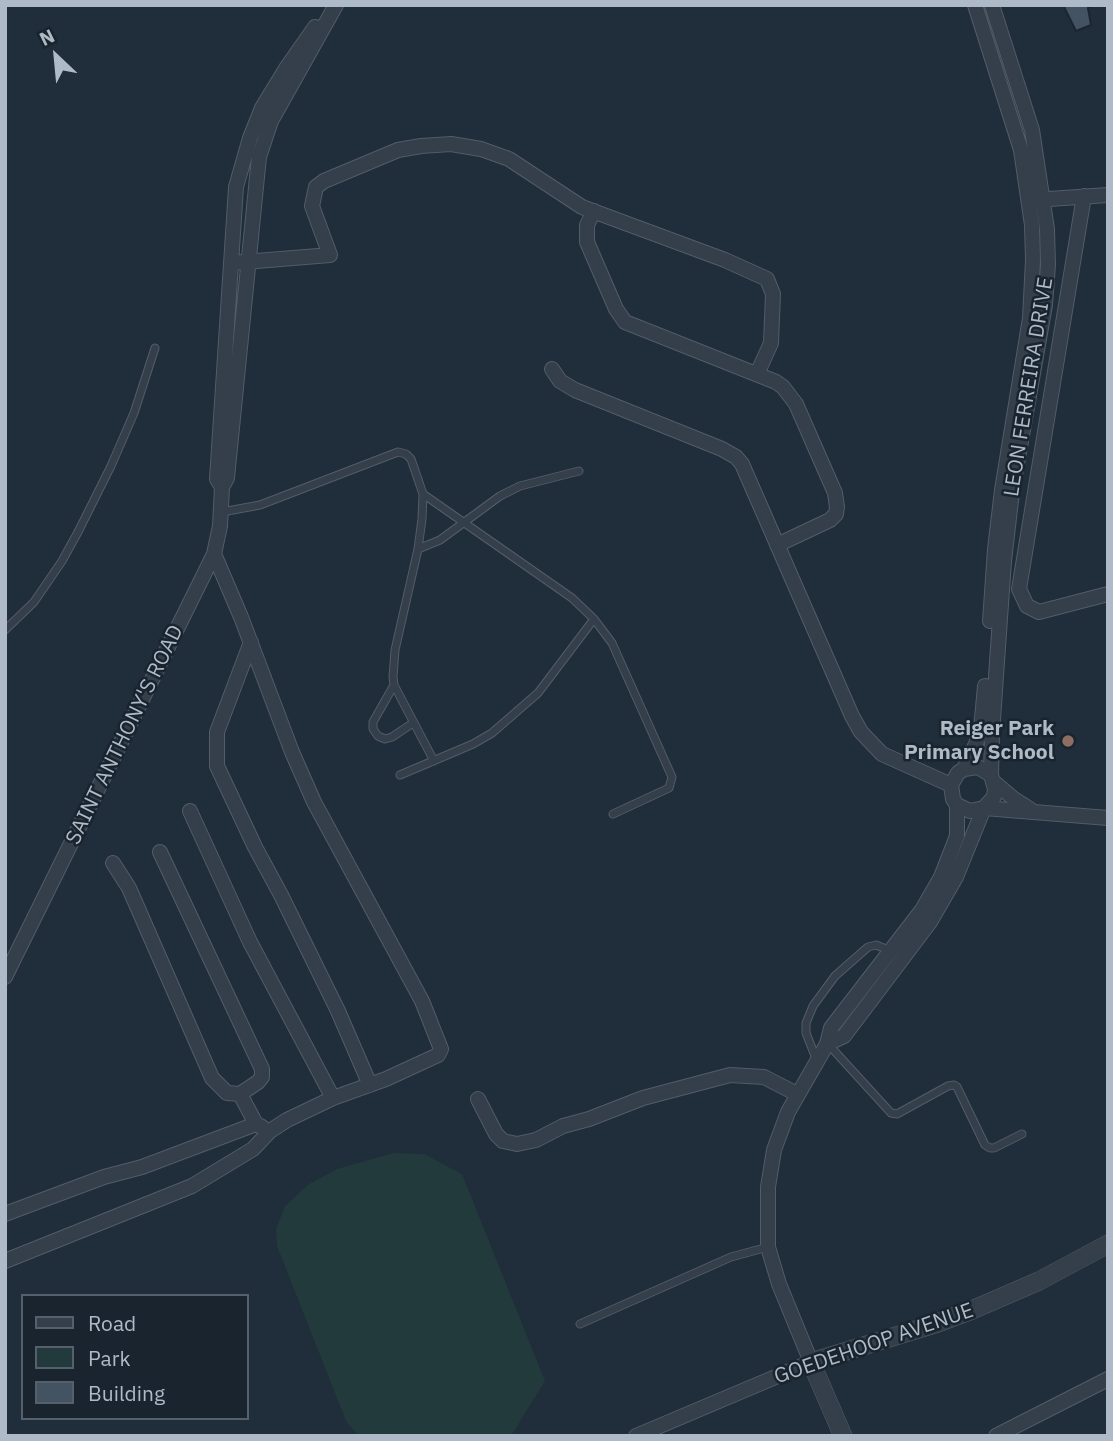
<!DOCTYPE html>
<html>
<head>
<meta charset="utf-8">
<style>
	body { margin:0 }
	#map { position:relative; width:1113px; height:1441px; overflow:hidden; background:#202d3a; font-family:"IBM Plex Sans",sans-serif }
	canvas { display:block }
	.frame { position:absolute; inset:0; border:7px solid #aebac7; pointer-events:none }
	.legend { position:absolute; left:21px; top:1294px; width:228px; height:126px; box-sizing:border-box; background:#19242f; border:2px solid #55606c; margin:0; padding:9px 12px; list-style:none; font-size:21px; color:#aebac7 }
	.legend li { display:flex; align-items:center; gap:14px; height:35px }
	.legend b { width:35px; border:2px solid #55606c }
	.north { position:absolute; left:21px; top:21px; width:70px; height:70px; -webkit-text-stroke:5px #19242f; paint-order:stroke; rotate:334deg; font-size:19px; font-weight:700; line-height:28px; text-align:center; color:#aebac7 }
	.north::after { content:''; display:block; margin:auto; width:24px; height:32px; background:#aebac7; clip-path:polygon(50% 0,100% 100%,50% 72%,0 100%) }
</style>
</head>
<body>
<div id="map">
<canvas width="1113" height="1441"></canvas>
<div class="frame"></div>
<ul class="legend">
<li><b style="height:9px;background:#343f4b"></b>Road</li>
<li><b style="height:19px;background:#223a3b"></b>Park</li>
<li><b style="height:19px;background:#435362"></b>Building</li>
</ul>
<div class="north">N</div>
</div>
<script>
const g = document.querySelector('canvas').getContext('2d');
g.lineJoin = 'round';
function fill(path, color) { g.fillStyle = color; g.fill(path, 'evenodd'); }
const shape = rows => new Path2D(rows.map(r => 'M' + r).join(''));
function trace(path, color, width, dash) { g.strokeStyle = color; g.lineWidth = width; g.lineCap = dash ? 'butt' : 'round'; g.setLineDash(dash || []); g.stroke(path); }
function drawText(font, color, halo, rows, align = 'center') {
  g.font = font + ' "IBM Plex Sans",sans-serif'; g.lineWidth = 5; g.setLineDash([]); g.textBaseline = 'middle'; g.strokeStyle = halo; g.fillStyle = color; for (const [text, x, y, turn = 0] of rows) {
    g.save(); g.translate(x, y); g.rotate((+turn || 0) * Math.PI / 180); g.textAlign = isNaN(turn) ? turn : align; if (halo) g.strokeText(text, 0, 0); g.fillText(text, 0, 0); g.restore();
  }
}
const green = shape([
	[393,1153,424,1154,462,1174,545,1381,511,1436,358,1436,346,1421,277,1246,276,1229,285,1206,309,1184,337,1169]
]);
const building = shape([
	[1063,5,1094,5,1088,8,1091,25,1076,31,1063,5]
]);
const service = shape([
	[222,512,260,505,398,452,406,454,411,459,423,494,422,519,418,549,395,650,393,677,394,685,434,761],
	[418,549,440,540,500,496,520,486,579,471],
	[594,619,612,643,672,777,669,788,613,814],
	[5,630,34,602,62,561,78,532,111,466,134,413,155,348],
	[394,685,373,722,373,729,378,736,385,739,392,737,413,723],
	[400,775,473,744,492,733,538,693,594,619,572,598,423,494],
	[828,1044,891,1113,897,1114,948,1086,954,1085,957,1087,985,1145,990,1148,994,1148,1022,1134],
	[817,1061,806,1033,806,1023,813,1006,835,976,868,947,876,945,891,951],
	[580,1324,731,1257,768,1247]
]);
const minor = shape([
	[975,5,1021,150,1032,225,1033,260,1030,318,1002,490,995,549,990,621],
	[1084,196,1019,589,1027,606,1039,612,1108,594],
	[1034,200,1108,195],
	[594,211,587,225,587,242,616,309,625,322,776,382,783,387,796,404,835,493,837,507,836,514,830,520,777,545],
	[232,263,330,255,312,206,316,187,324,181,398,150,421,146,451,144,481,149,509,159,582,207,725,260,767,279,773,294,771,343,757,374],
	[552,369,560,381,575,390,722,449,736,457,742,464,852,716,861,732,882,754,951,785],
	[222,487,217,479,236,187,250,138,262,108,287,67,315,27],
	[251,642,217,732,217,766,255,847,281,895,338,1011,370,1085],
	[964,769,976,744,981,729,985,686],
	[991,775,978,767,964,769,958,773,951,785,953,799,957,805,970,811,984,808,994,797,995,789,991,775,992,734,1004,561,1012,492,1045,305,1048,265,1047,229,1032,130,992,5],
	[994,782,1014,799,1031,810],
	[190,811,250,942,333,1098],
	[160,852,262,1069,262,1077,258,1082,240,1094,256,1124],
	[113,863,129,888,212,1078,227,1093,240,1094],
	[5,977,214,554,220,526,222,487,227,478,259,157,271,121,336,5],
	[827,1044,844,1036,930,922,956,877,984,808,1108,818],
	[478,1099,496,1134,503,1141,517,1144,536,1140,563,1126,589,1119,643,1098,730,1075,764,1077,797,1094],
	[5,1214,104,1177,142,1167,256,1124,262,1127],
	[5,1261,192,1186,253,1149,270,1131,287,1120,333,1098,386,1079,438,1055,441,1049,422,1001,314,802,292,752,241,617,214,554],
	[636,1436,811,1362,779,1284,768,1247,768,1187,774,1150,788,1112,827,1044,831,1028,922,910,941,877,957,836,957,805],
	[996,1436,1108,1379]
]);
const tertiary = shape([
	[843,1436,811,1362,935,1324,972,1310,1039,1281,1108,1244]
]);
const markers = [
	[1068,741,7,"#8d6e63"]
];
const streetNames = [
	["LEON FERREIRA DRIVE",1029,387,-81],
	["SAINT ANTHONY'S ROAD",125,735,-64],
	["GOEDEHOOP AVENUE",874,1344,-19]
];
const poiNames = [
	["Reiger Park",1054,729],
	["Primary School",1054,753]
];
fill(green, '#223a3b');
fill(building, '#435362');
trace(building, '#1b2631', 2);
trace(service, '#515d68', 9);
trace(minor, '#515d68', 16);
trace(tertiary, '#515d68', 19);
trace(service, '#343f4b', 7);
trace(minor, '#343f4b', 14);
trace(tertiary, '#343f4b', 18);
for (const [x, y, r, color] of markers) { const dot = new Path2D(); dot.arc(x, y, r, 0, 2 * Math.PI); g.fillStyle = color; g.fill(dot); trace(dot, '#19242f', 2.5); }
drawText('21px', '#aebac7', '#19242f', streetNames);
drawText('bold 21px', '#aebac7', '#19242f', poiNames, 'right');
</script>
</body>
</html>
